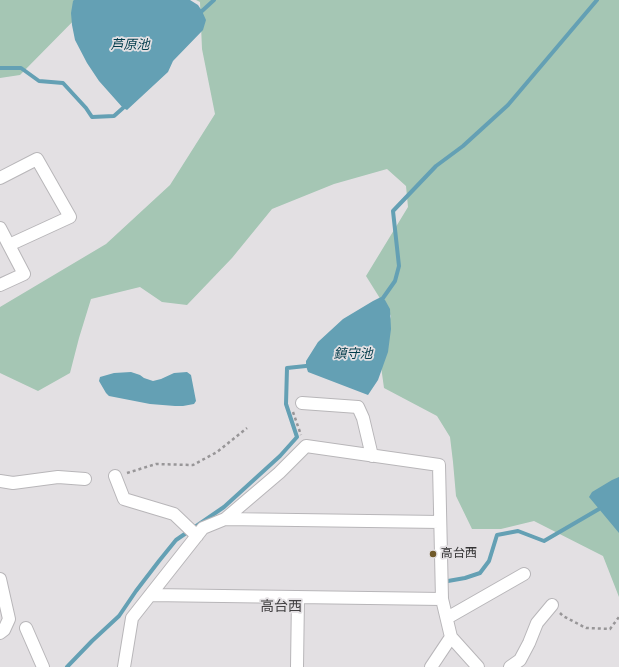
<!DOCTYPE html>
<html>
<head>
<meta charset="utf-8">
<style>
	body { margin:0 }
	canvas { display:block; background:#e3e0e3 }
</style>
</head>
<body>
<canvas width="619" height="667"></canvas>
<script>
const g = document.querySelector('canvas').getContext('2d');
g.lineJoin = 'round';
function fill(path, color) { g.fillStyle = color; g.fill(path, 'evenodd'); }
const shape = rows => new Path2D(rows.map(r => 'M' + r).join(''));
function trace(path, color, width, dash) { g.strokeStyle = color; g.lineWidth = width; g.lineCap = dash ? 'butt' : 'round'; g.setLineDash(dash || []); g.stroke(path); }
function drawText(font, color, halo, rows, align = 'center') {
  g.font = font + ' Helvetica,"Noto Sans JP",sans-serif'; g.lineWidth = 3.5; g.setLineDash([]); g.textBaseline = 'middle'; g.strokeStyle = halo; g.fillStyle = color; for (const [text, x, y, turn = 0] of rows) {
    g.save(); g.translate(x, y); g.rotate((+turn || 0) * Math.PI / 180); g.textAlign = isNaN(turn) ? turn : align; if (halo) g.strokeText(text, 0, 0); g.fillText(text, 0, 0); g.restore();
  }
}
const green = shape([
	[0,0,94,0,20,75,0,78],
	[196,0,619,0,619,597,603,556,534,521,501,529,472,529,456,496,453,462,450,437,437,416,384,388,379,352,391,316,366,276,408,207,406,186,387,169,334,184,272,209,232,258,187,305,162,302,140,287,91,299,79,338,70,373,38,391,0,373,0,307,106,244,170,185,215,114,202,49,200,2]
]);
const water = shape([
	[74,0,190,0,198,5,202,11,206,20,203,30,173,61,168,72,127,110,123,108,99,81,87,63,75,40,72,25,71,13,73,1],
	[381,297,385,300,390,309,391,329,388,352,378,380,368,395,308,372,306,366,306,361,318,342,343,319,373,301],
	[131,372,140,375,144,378,153,381,161,379,174,373,187,372,191,375,196,401,194,404,183,406,175,406,150,404,109,396,106,393,99,381,100,377,114,373],
	[619,477,619,533,589,497,592,492,612,480]
]);
const stream = shape([
	[202,11,214,0],
	[0,68,21,68,39,81,63,83,86,108,92,117,114,116,123,108],
	[383,298,395,281,399,266,393,211,436,166,463,146,508,105,597,0],
	[448,581,465,578,480,573,489,561,497,535,518,531,544,541,599,509],
	[67,667,92,641,119,616,136,591,159,561,176,540,224,507,280,456,297,437,286,404,287,368,306,366]
]);
const path = shape([
	[293,412,301,435],
	[127,473,156,464,193,465,217,452,247,428],
	[560,613,563,616,586,628,610,629,619,617]
]);
const minor = shape([
	[0,178,37,159,70,217,9,245],
	[0,228,24,274,0,285],
	[302,403,358,407,363,418,372,456],
	[115,476,124,499,174,514,197,536],
	[0,481,13,483,58,477,85,479],
	[225,519,440,522],
	[0,579,9,619,4,630,0,633],
	[150,595,442,599],
	[447,618,524,574],
	[26,628,43,667],
	[124,667,132,618,203,528,225,519,279,473,306,446,439,465,442,599,451,637,478,667],
	[297,667,298,597],
	[431,667,451,637],
	[510,667,520,660,529,643,537,623,552,605]
]);
const markers = [
	[433,554,4,"#715b2b"]
];
const poiNames = [
	["高台西",441,554]
];
const waterNames = [
	["芦原池",130,45],
	["鎮守池",353,354]
];
const quarterNames = [
	["高台西",281,607]
];
fill(green, '#a5c6b4');
fill(water, '#64a0b4');
trace(stream, '#64a0b4', 4);
trace(minor, '#b8b6b9', 14);
trace(path, '#989698', 2.5, [3, 3]);
trace(minor, '#fff', 12);
for (const [x, y, r, color] of markers) { const dot = new Path2D(); dot.arc(x, y, r, 0, 2 * Math.PI); g.fillStyle = color; g.fill(dot); trace(dot, '#e3e0e3', 1.5); }
drawText('12px', '#333233', '#e3e0e3', poiNames, 'left');
drawText('italic 13px', '#023c4b', '#e3e0e3', waterNames);
drawText('14px', '#424042', '#e3e0e3', quarterNames);
</script>
</body>
</html>
